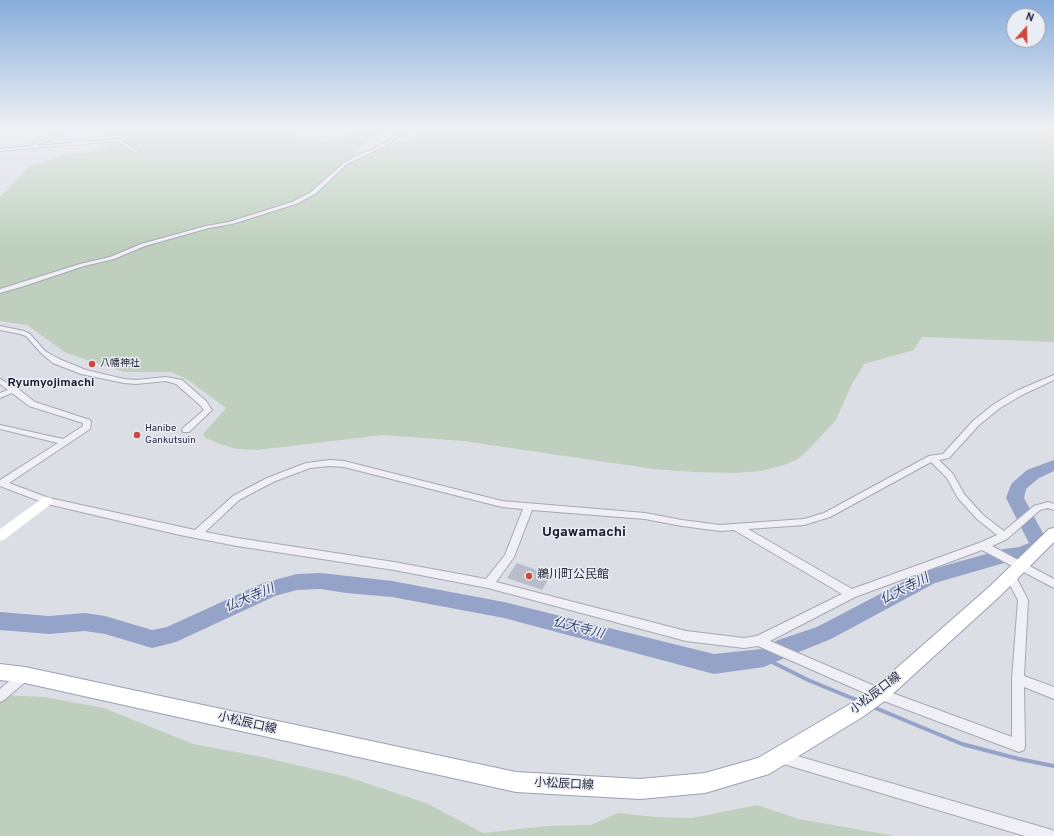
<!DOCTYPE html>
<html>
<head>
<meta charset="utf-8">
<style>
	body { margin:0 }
	#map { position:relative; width:1054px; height:836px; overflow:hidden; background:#dcdee6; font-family:Overpass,sans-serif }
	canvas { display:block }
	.north { position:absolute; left:1006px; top:8px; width:40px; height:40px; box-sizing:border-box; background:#ebedf4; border:1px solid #9c9fab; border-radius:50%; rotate:20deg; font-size:11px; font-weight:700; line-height:16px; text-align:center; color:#26293d }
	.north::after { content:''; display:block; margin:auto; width:14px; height:18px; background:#cf463d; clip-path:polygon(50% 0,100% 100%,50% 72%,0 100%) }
</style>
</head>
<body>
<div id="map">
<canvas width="1054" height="836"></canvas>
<div class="north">N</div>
</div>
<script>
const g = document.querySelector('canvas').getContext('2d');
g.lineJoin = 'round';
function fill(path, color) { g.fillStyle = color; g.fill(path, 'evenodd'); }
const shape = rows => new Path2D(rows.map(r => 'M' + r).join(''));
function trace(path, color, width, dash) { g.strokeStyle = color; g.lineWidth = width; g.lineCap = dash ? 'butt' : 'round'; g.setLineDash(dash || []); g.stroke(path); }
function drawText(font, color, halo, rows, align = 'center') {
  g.font = font + ' Overpass,"Noto Sans JP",sans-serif'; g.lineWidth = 3; g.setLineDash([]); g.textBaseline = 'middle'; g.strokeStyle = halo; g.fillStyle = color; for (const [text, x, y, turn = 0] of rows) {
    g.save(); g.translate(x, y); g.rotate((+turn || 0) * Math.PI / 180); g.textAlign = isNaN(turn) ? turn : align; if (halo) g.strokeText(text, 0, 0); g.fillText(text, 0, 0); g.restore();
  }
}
const green = shape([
	[115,128,271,128,273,131,270,133,291,135,301,138,312,138,319,141,328,141,367,132,370,128,385,128,353,152,376,150,403,141,415,140,422,130,414,128,882,128,909,130,919,128,1054,128,1054,342,922,337,914,350,864,364,851,386,836,420,808,450,798,459,784,465,762,471,734,473,694,472,653,469,463,441,383,435,257,450,237,449,220,444,205,438,203,434,226,408,188,380,171,372,124,372,66,353,27,325,0,321,0,196,8,190,28,167,65,154,95,151,105,148,110,145,111,141,107,137,107,133],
	[0,695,44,697,104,708,193,744,262,757,348,777,426,803,483,833,547,826,591,825,618,813,656,817,692,818,757,805,799,819,895,836,0,836]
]);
const stream = shape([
	[764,658,808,680,859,701],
	[873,707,962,744,1019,759,1054,766]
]);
const river = shape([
	[1054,460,1054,471,1039,478,1026,489,1024,498,1045,537,1048,546,1046,551,1022,561,1004,563,935,583,831,639,794,654,764,667,714,674,504,618,392,597,346,593,321,589,297,590,275,596,176,642,152,648,105,634,85,631,49,634,0,630,0,612,49,616,85,613,105,616,152,630,167,627,263,583,297,574,321,573,392,581,504,602,714,654,761,649,778,640,817,627,922,572,1004,549,1019,547,1029,543,1006,498,1010,487,1012,483,1027,470,1054,460]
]);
const building = shape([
	[517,563,551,575,542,590,507,578]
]);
const street = shape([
	[62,128,66,128,52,139,34,146,119,139,139,152,136,153,118,141,0,151,0,149,33,146,32,144,50,137,62,128],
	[275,128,279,128,281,136,279,136,275,128],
	[403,128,407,128,405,131,389,144,347,164,315,194,296,204,232,224,209,228,145,246,114,259,84,266,21,287,0,293,0,289,80,264,110,257,141,244,206,226,229,222,292,202,311,192,345,162,387,142,403,128],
	[0,326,24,331,30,334,45,351,59,359,86,370,124,379,136,380,166,377,182,380,206,401,212,410,189,432,183,432,182,430,183,428,204,410,200,405,176,384,166,381,136,384,124,383,81,374,53,363,41,353,26,336,20,334,0,330,0,326],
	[1054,375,1054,380,1022,395,1000,408,979,425,949,458,939,460,953,474,964,494,983,515,1004,531,1034,506,1048,502,1054,504,1054,510,1048,508,1040,510,1007,539,992,546,1054,579,1054,588,982,550,855,597,770,641,884,690,1012,737,1012,679,1018,600,1005,576,1006,573,1010,572,1014,573,1028,600,1024,676,1054,687,1054,699,1024,687,1025,746,1024,750,1019,752,876,698,758,646,744,648,686,641,488,588,394,570,237,546,180,535,47,504,0,486,0,480,58,443,0,429,0,425,63,439,83,426,83,423,29,406,12,393,0,398,0,393,8,390,0,384,0,379,17,388,35,402,90,420,91,422,90,429,9,483,49,498,195,530,233,496,267,478,306,463,330,460,344,461,502,501,645,513,682,520,720,525,804,519,824,513,929,456,943,454,973,421,994,404,1016,391,1054,375],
	[931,462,947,478,958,498,977,519,997,535,979,543,852,589,748,529,804,525,830,517,931,462],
	[330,466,344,467,502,507,523,509,505,555,486,579,394,562,237,538,205,532,239,500,273,482,310,468,330,466],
	[532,510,645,519,682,526,720,531,734,530,842,594,757,636,744,638,686,631,496,582,514,557,532,510],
	[25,670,29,671,31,675,29,679,4,700,0,702,0,689,21,671,25,670],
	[780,751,1049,829,1054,831,1054,836,1025,836,780,763,775,762,773,757,775,752,780,751]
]);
const secondary = shape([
	[47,497,51,498,53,501,51,504,5,539,0,541,0,529,43,498,47,497]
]);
const primary = shape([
	[1054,528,1054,542,1000,596,886,700,864,716,769,774,705,793,640,799,516,792,25,683,0,680,0,664,25,667,516,772,640,779,705,773,758,758,850,704,874,688,988,588,1049,529,1054,528]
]);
const markers = [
	[92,364,4,"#cf463d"],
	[137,435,4,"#cf463d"],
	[529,576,4,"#cf463d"]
];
const poiNames = [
	["八幡神社",100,364],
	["Hanibe",145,429],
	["Gankutsuin",145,441]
];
const quarterNames = [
	["Ryumyojimachi",51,384]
];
const nearPoinames = [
	["鵜川町公民館",537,576]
];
const nearStreetnames = [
	["小松辰口線",876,694,-37],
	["小松辰口線",247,724,13],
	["小松辰口線",564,785,3]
];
const nearWaternames = [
	["仏大寺川",905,590,-27],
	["仏大寺川",250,599,-23],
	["仏大寺川",578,629,14]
];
const nearQuarternames = [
	["Ugawamachi",584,533]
];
fill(green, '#bed0bd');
trace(stream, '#96a3c8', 4);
fill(river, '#96a3c8');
fill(building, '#b9bcc9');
trace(street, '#a5a8b3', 2);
trace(primary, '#9ba0b2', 2);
fill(street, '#efeff5');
fill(secondary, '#fff');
fill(primary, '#fff');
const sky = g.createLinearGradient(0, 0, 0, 245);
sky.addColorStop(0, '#87addb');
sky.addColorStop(0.52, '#eff0f4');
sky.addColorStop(1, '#eff0f400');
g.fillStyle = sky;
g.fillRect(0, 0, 1054, 245);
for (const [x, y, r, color] of markers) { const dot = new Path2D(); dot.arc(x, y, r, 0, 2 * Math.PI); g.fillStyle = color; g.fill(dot); trace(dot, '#ebedf4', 1.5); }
drawText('10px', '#26293d', '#ebedf4', poiNames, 'left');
drawText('bold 12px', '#181b2d', '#ebedf4', quarterNames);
drawText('12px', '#26293d', '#ebedf4', nearPoinames, 'left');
drawText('12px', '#26293d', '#ebedf4', nearStreetnames);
drawText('italic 13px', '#303f71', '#ebedf4', nearWaternames);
drawText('bold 14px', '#181b2d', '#ebedf4', nearQuarternames);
</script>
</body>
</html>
